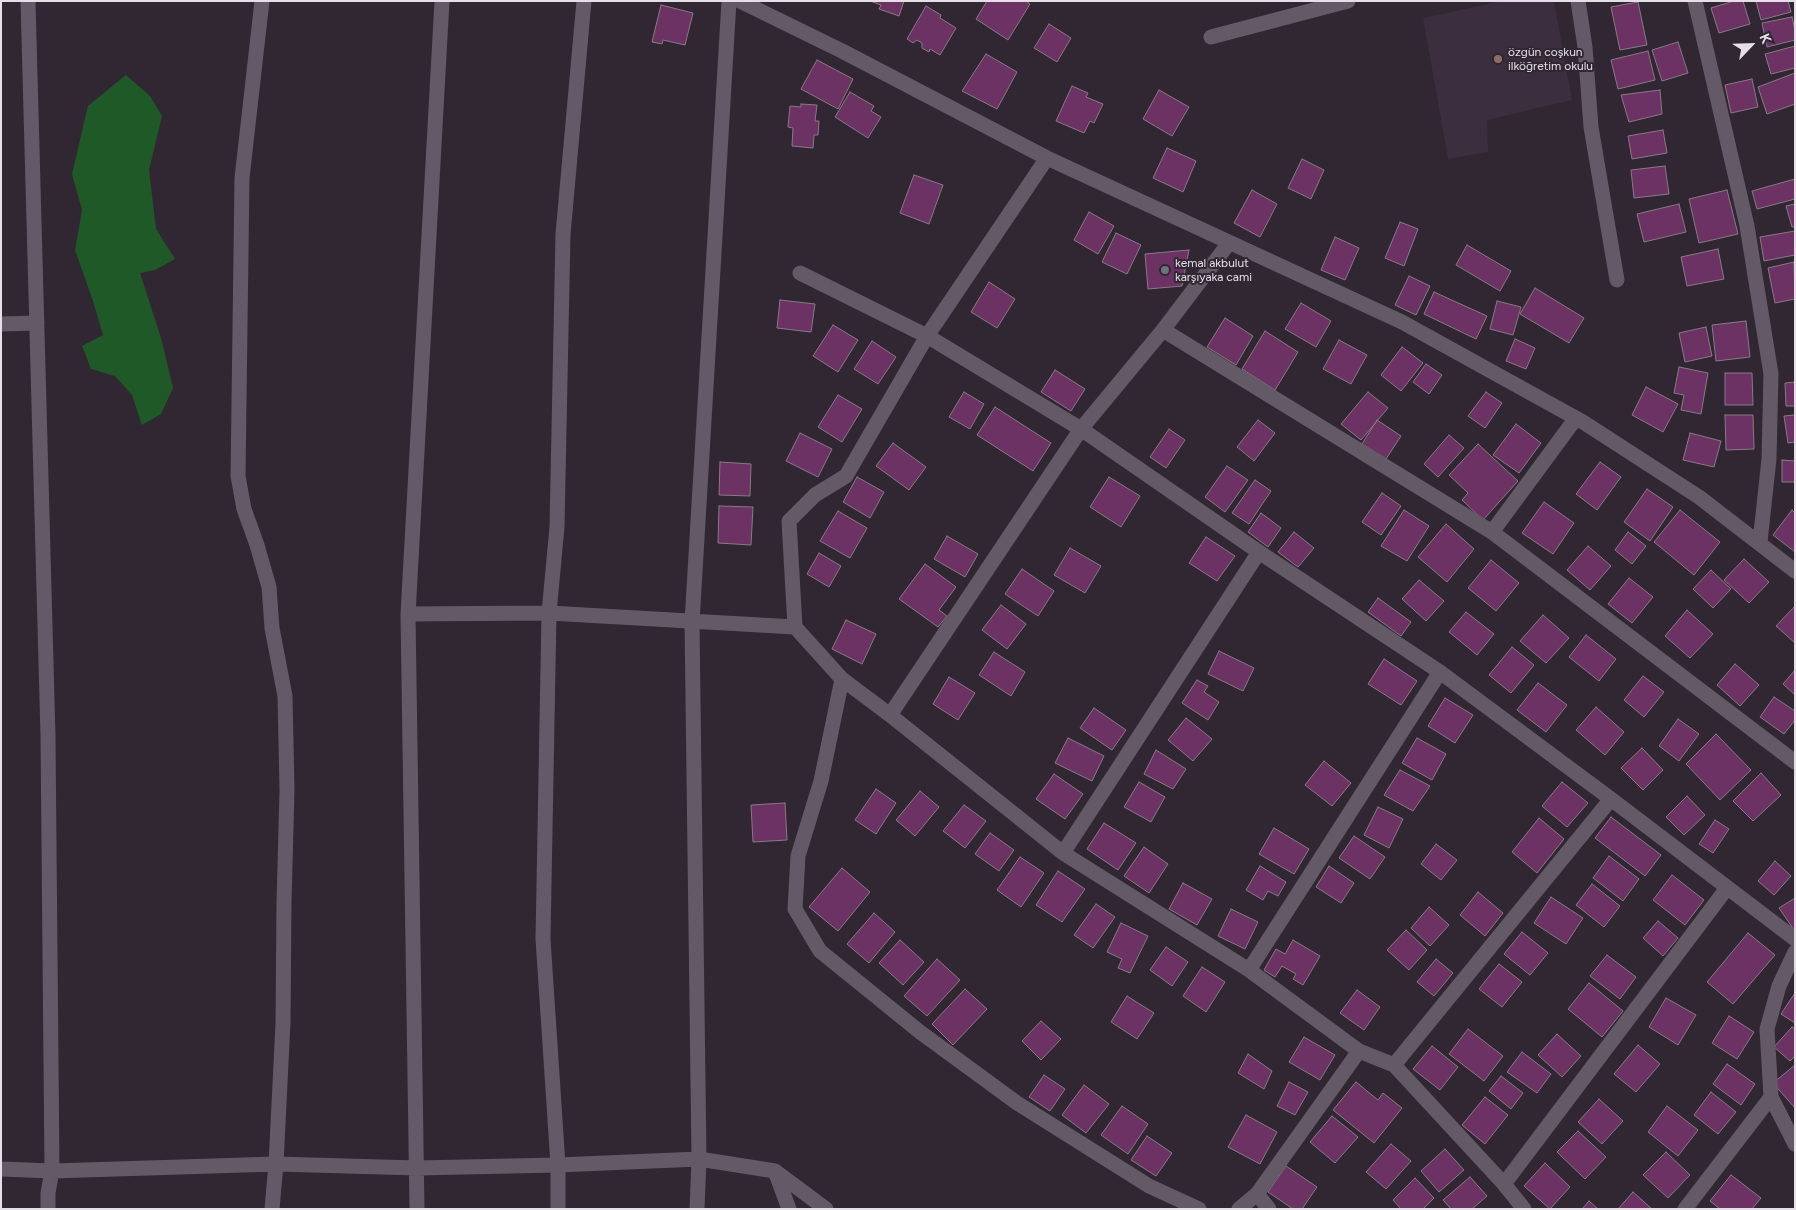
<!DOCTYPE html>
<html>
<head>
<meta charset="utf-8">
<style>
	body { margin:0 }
	#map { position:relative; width:1796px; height:1210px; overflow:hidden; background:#302732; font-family:Figtree,sans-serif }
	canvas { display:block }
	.frame { position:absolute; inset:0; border:2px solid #e5dfe7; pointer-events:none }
	.north { position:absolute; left:1726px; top:20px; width:50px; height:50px; -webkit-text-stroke:4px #302732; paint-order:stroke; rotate:66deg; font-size:14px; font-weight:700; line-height:20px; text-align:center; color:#e5dfe7 }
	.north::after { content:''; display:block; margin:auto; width:18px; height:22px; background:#e5dfe7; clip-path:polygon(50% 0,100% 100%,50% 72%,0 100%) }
</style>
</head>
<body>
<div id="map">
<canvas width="1796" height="1210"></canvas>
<div class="frame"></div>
<div class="north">K</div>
</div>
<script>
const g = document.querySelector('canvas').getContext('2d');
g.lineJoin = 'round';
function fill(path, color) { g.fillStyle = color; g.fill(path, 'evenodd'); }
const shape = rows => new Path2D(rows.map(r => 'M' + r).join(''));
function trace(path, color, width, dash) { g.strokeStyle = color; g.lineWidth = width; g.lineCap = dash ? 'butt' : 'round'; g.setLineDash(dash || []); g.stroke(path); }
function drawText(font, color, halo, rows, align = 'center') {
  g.font = font + ' Figtree,sans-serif'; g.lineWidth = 4; g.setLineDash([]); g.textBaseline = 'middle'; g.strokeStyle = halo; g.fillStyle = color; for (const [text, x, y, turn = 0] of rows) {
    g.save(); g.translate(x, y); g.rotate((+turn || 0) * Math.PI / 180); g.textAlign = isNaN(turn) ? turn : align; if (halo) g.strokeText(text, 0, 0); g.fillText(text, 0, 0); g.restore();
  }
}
const built = shape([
	[1502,1,1554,1,1572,100,1487,120,1488,152,1448,159,1423,18]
]);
const green = shape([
	[126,75,150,96,162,116,149,170,156,229,175,259,155,270,140,273,161,338,173,388,161,414,142,425,132,395,115,376,91,369,82,346,103,335,93,301,75,250,82,210,72,174,88,106]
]);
const building = shape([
	[870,1,904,1,899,16,879,9,881,5,870,1],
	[987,1,1026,1,1030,4,1008,40,976,19,987,1],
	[1734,1,1743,1,1750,24,1719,33,1711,8,1734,1],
	[1756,1,1788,1,1791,12,1761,20,1756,1],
	[1638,2,1647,45,1620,50,1611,7,1638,2],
	[661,5,693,13,685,45,663,40,662,44,652,42,661,5],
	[926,6,941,15,940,18,956,28,940,55,930,49,929,52,922,48,922,43,917,40,913,43,907,39,926,6],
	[1792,17,1795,30,1795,40,1767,47,1762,23,1792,17],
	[1049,24,1071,38,1057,62,1034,48,1049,24],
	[1678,42,1688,73,1662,81,1652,50,1678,42],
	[1795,46,1795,68,1771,74,1765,54,1795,46],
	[1648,51,1655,80,1618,89,1611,60,1648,51],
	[986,54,1017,72,997,109,962,91,986,54],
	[817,60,853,79,838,109,801,89,817,60],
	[1795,73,1795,104,1767,114,1758,87,1795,73],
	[1752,79,1758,107,1731,113,1725,85,1752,79],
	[1072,86,1088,93,1086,97,1103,104,1094,123,1090,121,1084,133,1056,121,1072,86],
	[1159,90,1189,107,1172,136,1143,119,1159,90],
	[1660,90,1662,114,1629,122,1621,95,1660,90],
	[850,92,874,106,871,111,881,117,868,138,835,117,850,92],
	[801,104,817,105,815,121,819,121,818,135,814,135,813,148,792,146,793,128,788,127,790,106,801,107,801,104],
	[1663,130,1667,153,1632,159,1628,136,1663,130],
	[1167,148,1196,161,1183,192,1153,178,1167,148],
	[1302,159,1324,170,1311,199,1288,188,1302,159],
	[1665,166,1669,194,1634,198,1631,170,1665,166],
	[914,175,943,185,929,224,900,213,914,175],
	[1795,179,1795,199,1757,209,1752,191,1795,179],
	[1252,190,1277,204,1260,237,1234,223,1252,190],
	[1727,190,1738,234,1699,243,1689,199,1727,190],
	[1679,204,1686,232,1644,242,1637,214,1679,204],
	[1795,204,1795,227,1792,227,1786,206,1795,204],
	[1089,212,1114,226,1098,254,1074,240,1089,212],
	[1400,222,1418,229,1404,266,1385,258,1400,222],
	[1795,231,1795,255,1764,261,1760,237,1795,231],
	[1116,233,1141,245,1127,274,1102,262,1116,233],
	[1335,237,1359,248,1345,280,1321,270,1335,237],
	[1467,245,1511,271,1500,291,1456,265,1467,245],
	[1718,249,1724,279,1687,286,1681,257,1718,249],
	[1189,250,1182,286,1148,289,1145,254,1189,250],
	[1794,262,1795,299,1775,303,1768,268,1794,262],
	[1409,276,1430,286,1416,315,1395,305,1409,276],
	[989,282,1015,299,997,328,971,312,989,282],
	[1535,288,1584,318,1569,343,1520,314,1535,288],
	[1434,292,1487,316,1476,339,1424,314,1434,292],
	[780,300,815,304,811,332,777,328,780,300],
	[1497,301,1521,307,1513,335,1490,329,1497,301],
	[1301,303,1331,321,1316,347,1285,329,1301,303],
	[1225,318,1253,336,1236,365,1207,347,1225,318],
	[1746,321,1750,357,1716,361,1712,325,1746,321],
	[833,325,858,340,838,372,813,356,833,325],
	[1706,327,1712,356,1685,362,1679,333,1706,327],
	[1265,331,1298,352,1275,390,1242,369,1265,331],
	[1515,339,1535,348,1526,369,1506,361,1515,339],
	[1339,340,1367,355,1351,384,1323,369,1339,340],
	[872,341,896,357,878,384,854,369,872,341],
	[1402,347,1423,363,1401,391,1381,375,1402,347],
	[1426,364,1442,375,1429,394,1413,382,1426,364],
	[1679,367,1708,373,1701,414,1681,410,1684,395,1674,393,1679,367],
	[1055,370,1085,389,1071,411,1041,392,1055,370],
	[1725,373,1752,373,1753,405,1725,405,1725,373],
	[1795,382,1795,406,1786,406,1785,383,1795,382],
	[1646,387,1678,404,1663,432,1632,415,1646,387],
	[964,392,984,404,970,429,949,417,964,392],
	[1368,392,1388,408,1361,440,1341,424,1368,392],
	[1486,392,1502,403,1485,428,1468,416,1486,392],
	[838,395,862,409,842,442,818,427,838,395],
	[995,407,1051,443,1033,471,977,435,995,407],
	[1725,415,1753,415,1754,449,1726,450,1725,415],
	[1795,415,1795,442,1788,443,1784,416,1795,415],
	[1258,420,1275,433,1254,461,1237,447,1258,420],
	[1377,420,1401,436,1386,459,1362,444,1377,420],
	[1516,424,1541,443,1519,473,1493,455,1516,424],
	[1169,429,1185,440,1166,468,1150,457,1169,429],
	[800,433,832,449,818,477,786,461,800,433],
	[1690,433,1721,441,1714,467,1683,460,1690,433],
	[1449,435,1464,448,1438,477,1424,464,1449,435],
	[893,443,926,467,909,490,876,466,893,443],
	[1478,444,1518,481,1483,520,1462,500,1468,493,1449,475,1478,444],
	[1782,460,1795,461,1795,482,1782,482,1782,460],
	[720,462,751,464,750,496,719,495,720,462],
	[1600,462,1621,477,1597,510,1576,494,1600,462],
	[1227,466,1248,480,1225,512,1205,497,1227,466],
	[857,477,884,492,870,518,843,502,857,477],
	[1109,477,1140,496,1121,527,1090,507,1109,477],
	[1255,480,1271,491,1249,524,1232,513,1255,480],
	[1647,489,1673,507,1650,541,1624,522,1647,489],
	[1382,493,1401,506,1381,535,1362,522,1382,493],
	[1544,502,1574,523,1553,554,1522,533,1544,502],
	[719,506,753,507,751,545,718,543,719,506],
	[1404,510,1429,526,1407,561,1381,546,1404,510],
	[1680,510,1720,542,1694,575,1654,542,1680,510],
	[1792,510,1795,513,1795,552,1773,535,1792,510],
	[838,511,867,528,850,558,820,541,838,511],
	[1261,513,1281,528,1268,547,1248,532,1261,513],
	[1446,524,1474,549,1447,582,1418,557,1446,524],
	[1294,532,1314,548,1298,567,1278,552,1294,532],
	[1628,532,1646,546,1632,564,1615,550,1628,532],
	[947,536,978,554,965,577,934,559,947,536],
	[1206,537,1235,556,1217,581,1189,563,1206,537],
	[1588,546,1611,566,1590,590,1567,570,1588,546],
	[1070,548,1101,566,1085,593,1054,575,1070,548],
	[819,553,841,566,829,587,807,574,819,553],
	[1744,559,1769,582,1749,603,1724,580,1744,559],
	[1491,560,1519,583,1496,611,1468,588,1491,560],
	[925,564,956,587,939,610,947,616,938,627,899,599,925,564],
	[1022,569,1054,591,1038,616,1005,594,1022,569],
	[1711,570,1731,589,1713,608,1693,589,1711,570],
	[1629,578,1653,597,1632,623,1608,604,1629,578],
	[1419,580,1444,601,1426,621,1402,599,1419,580],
	[1378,598,1411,622,1401,636,1368,612,1378,598],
	[1001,605,1026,624,1007,649,982,630,1001,605],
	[1795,606,1795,643,1776,626,1795,606],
	[1687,610,1713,634,1690,658,1665,636,1687,610],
	[1466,612,1494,634,1477,655,1449,632,1466,612],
	[1543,615,1569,638,1546,663,1520,641,1543,615],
	[846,620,876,634,862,664,832,649,846,620],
	[1586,635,1616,659,1599,681,1569,657,1586,635],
	[1512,647,1534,665,1511,693,1489,675,1512,647],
	[1219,651,1254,668,1243,691,1208,674,1219,651],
	[994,652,1025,672,1011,696,979,675,994,652],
	[1384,659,1417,681,1401,705,1368,684,1384,659],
	[1735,664,1759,685,1740,706,1717,685,1735,664],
	[1795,670,1795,695,1783,684,1795,670],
	[1643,676,1664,692,1644,717,1624,700,1643,676],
	[949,677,975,693,958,720,933,704,949,677],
	[1197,680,1208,686,1204,692,1219,702,1208,720,1182,703,1197,680],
	[1538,683,1567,705,1546,732,1517,710,1538,683],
	[1774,697,1795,711,1795,720,1784,734,1760,717,1774,697],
	[1445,698,1473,715,1455,743,1428,726,1445,698],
	[1596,707,1624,732,1605,755,1576,730,1596,707],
	[1094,708,1126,730,1112,750,1080,728,1094,708],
	[1186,718,1212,739,1193,761,1168,740,1186,718],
	[1678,719,1699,734,1679,761,1659,746,1678,719],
	[1716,734,1751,770,1720,800,1686,764,1716,734],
	[1068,738,1104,756,1092,781,1055,763,1068,738],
	[1417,738,1446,754,1432,780,1402,763,1417,738],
	[1642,748,1663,770,1643,790,1621,768,1642,748],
	[1156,750,1186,769,1173,789,1144,774,1156,750],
	[1324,761,1351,783,1332,806,1305,785,1324,761],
	[1400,770,1430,786,1413,811,1384,795,1400,770],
	[1761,773,1781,795,1753,821,1733,801,1761,773],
	[1054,774,1083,794,1065,819,1036,799,1054,774],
	[1139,782,1165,797,1151,822,1124,807,1139,782],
	[1562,782,1588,803,1567,827,1542,806,1562,782],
	[876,789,896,803,876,834,855,820,876,789],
	[920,791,939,807,915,836,896,820,920,791],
	[1687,796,1705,815,1684,835,1666,817,1687,796],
	[785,803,787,840,753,842,751,805,785,803],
	[964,805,986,821,965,848,943,831,964,805],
	[1378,807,1403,819,1389,848,1364,835,1378,807],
	[1611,817,1661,855,1645,876,1595,838,1611,817],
	[1539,818,1564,839,1537,873,1512,852,1539,818],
	[1715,820,1729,829,1713,853,1699,844,1715,820],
	[1104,823,1136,843,1118,870,1087,849,1104,823],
	[1274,828,1309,849,1294,874,1259,854,1274,828],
	[990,833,1014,850,999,871,975,854,990,833],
	[1354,836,1385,857,1370,879,1339,858,1354,836],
	[1436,844,1457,860,1441,880,1421,864,1436,844],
	[1144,847,1168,864,1149,893,1124,876,1144,847],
	[1609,856,1639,879,1623,901,1593,878,1609,856],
	[1020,857,1044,873,1021,907,997,890,1020,857],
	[1775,861,1791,876,1774,895,1758,881,1775,861],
	[1260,866,1286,882,1278,896,1268,891,1263,900,1246,890,1260,866],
	[1329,866,1354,883,1341,903,1316,887,1329,866],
	[842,868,870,892,838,931,809,907,842,868],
	[1058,871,1085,889,1062,922,1036,905,1058,871],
	[1672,875,1704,900,1685,925,1653,900,1672,875],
	[1183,883,1212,899,1197,925,1169,909,1183,883],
	[1592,884,1620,906,1604,927,1576,905,1592,884],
	[1478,892,1503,913,1485,936,1460,915,1478,892],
	[1551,897,1583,918,1566,944,1534,923,1551,897],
	[1795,898,1795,929,1794,930,1779,908,1795,898],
	[1096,904,1115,917,1093,948,1074,935,1096,904],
	[1429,907,1449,925,1430,946,1411,928,1429,907],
	[1231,909,1258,922,1245,949,1218,936,1231,909],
	[874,913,895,932,869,963,847,944,874,913],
	[1658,921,1678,938,1663,956,1643,938,1658,921],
	[1121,923,1148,936,1130,973,1118,968,1122,959,1107,952,1121,923],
	[1406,930,1427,950,1409,970,1387,950,1406,930],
	[1522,932,1548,953,1530,975,1504,954,1522,932],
	[1748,933,1775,955,1733,1004,1707,982,1748,933],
	[900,940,924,962,903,985,879,963,900,940],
	[1293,940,1320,956,1303,985,1293,979,1296,974,1282,966,1275,977,1264,970,1276,949,1285,954,1293,940],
	[1166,947,1188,962,1172,986,1150,970,1166,947],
	[1607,955,1636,977,1620,999,1590,976,1607,955],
	[937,959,960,980,927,1016,904,996,937,959],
	[1436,959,1453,973,1434,996,1417,982,1436,959],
	[1499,964,1522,982,1502,1007,1479,989,1499,964],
	[1202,967,1225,982,1206,1012,1183,996,1202,967],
	[1589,983,1623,1011,1602,1037,1568,1009,1589,983],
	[965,989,987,1009,953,1045,932,1024,965,989],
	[1357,990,1380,1007,1364,1030,1340,1013,1357,990],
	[1795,993,1795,1023,1781,1014,1795,993],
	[1127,996,1154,1013,1137,1039,1111,1022,1127,996],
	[1666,998,1696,1015,1678,1045,1649,1027,1666,998],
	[1729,1016,1754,1032,1737,1059,1712,1043,1729,1016],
	[1041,1021,1061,1039,1041,1060,1022,1041,1041,1021],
	[1792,1027,1795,1029,1795,1056,1790,1061,1774,1047,1792,1027],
	[1468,1029,1503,1056,1484,1081,1449,1054,1468,1029],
	[1557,1034,1581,1056,1562,1077,1538,1055,1557,1034],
	[1304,1037,1335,1055,1320,1080,1289,1062,1304,1037],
	[1638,1045,1660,1064,1636,1092,1614,1074,1638,1045],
	[1432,1046,1458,1067,1440,1090,1413,1069,1432,1046],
	[1522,1052,1551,1074,1537,1093,1507,1072,1522,1052],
	[1248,1054,1272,1071,1264,1089,1238,1073,1248,1054],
	[1727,1064,1755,1084,1741,1105,1713,1084,1727,1064],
	[1795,1065,1795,1106,1794,1107,1773,1083,1795,1065],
	[1044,1075,1065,1089,1050,1111,1029,1097,1044,1075],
	[1501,1076,1523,1093,1511,1109,1489,1091,1501,1076],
	[1289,1082,1308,1092,1295,1115,1277,1106,1289,1082],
	[1356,1082,1378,1100,1383,1093,1402,1108,1374,1143,1333,1110,1356,1082],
	[1084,1085,1109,1104,1086,1133,1062,1115,1084,1085],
	[1711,1092,1736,1112,1718,1134,1694,1115,1711,1092],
	[1485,1097,1508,1115,1485,1144,1462,1125,1485,1097],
	[1599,1099,1623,1121,1602,1144,1578,1122,1599,1099],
	[1122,1106,1148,1124,1128,1154,1101,1135,1122,1106],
	[1667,1106,1698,1130,1678,1156,1648,1132,1667,1106],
	[1246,1115,1277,1132,1260,1164,1228,1147,1246,1115],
	[1332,1116,1358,1137,1335,1163,1310,1142,1332,1116],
	[1578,1131,1606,1157,1585,1179,1557,1152,1578,1131],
	[1147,1136,1172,1153,1156,1176,1131,1160,1147,1136],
	[1391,1144,1411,1161,1386,1189,1366,1172,1391,1144],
	[1445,1149,1464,1170,1439,1192,1421,1171,1445,1149],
	[1666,1152,1690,1175,1668,1198,1643,1175,1666,1152],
	[1545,1163,1570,1187,1550,1209,1524,1186,1545,1163],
	[1286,1166,1317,1187,1302,1209,1293,1209,1268,1192,1286,1166],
	[1731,1175,1761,1198,1752,1209,1720,1209,1710,1201,1731,1175],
	[1470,1177,1487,1196,1472,1209,1451,1209,1443,1200,1470,1177],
	[1415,1178,1434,1198,1423,1209,1401,1209,1393,1200,1415,1178],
	[1633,1192,1652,1209,1618,1209,1633,1192],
	[1589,1201,1598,1209,1582,1209,1589,1201]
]);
const minor = shape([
	[28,1,48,736,52,1171,276,1164,417,1168,558,1165,699,1159,775,1171,826,1209],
	[262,1,242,178,238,476,244,509,257,545,269,587,272,628,285,696,287,790,284,903,283,1023,276,1164,272,1209],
	[740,1,842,51,1047,158,1402,322,1583,422,1699,497,1795,571],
	[1578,1,1585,47,1591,127,1617,280],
	[1695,1,1747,226,1771,374,1769,459,1760,542],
	[1211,37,1348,1],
	[800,273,927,336,1081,429,1259,552,1440,672,1611,799,1795,939],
	[1,324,37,323],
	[1163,330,1229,243],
	[1492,532,1576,418],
	[408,614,549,613,795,627,789,521,815,495,846,476,927,336,1047,158],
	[795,627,842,679,890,715,1081,429,1163,330,1492,532,1795,762],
	[842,679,821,781,798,856,795,909,820,951,920,1032,1017,1103,1149,1186,1199,1209],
	[890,715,1063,853,1249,970,1359,1051,1394,1065,1504,1184,1524,1209],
	[1063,853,1259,552],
	[1795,952,1779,986,1767,1029,1771,1097,1795,1144],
	[1249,970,1440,672],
	[1394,1065,1611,799],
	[1,1169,52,1171,48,1193,48,1209],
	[775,1171,789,1209],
	[1504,1184,1727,888],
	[1257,1194,1269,1209],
	[417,1209,408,614,442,1],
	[558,1209,558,1165,543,939,549,613,557,527,563,234,584,1],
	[697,1209,699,1159,692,622,729,1],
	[1239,1209,1257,1194,1359,1051],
	[1685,1209,1771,1097]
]);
const markers = [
	[1498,59,5,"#8d6e63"],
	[1165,270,5,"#6b7280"]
];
const poiNames = [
	["özgün coşkun",1508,52],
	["ilköğretim okulu",1508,66],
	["kemal akbulut",1175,263],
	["karşıyaka cami",1175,277]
];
fill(built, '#3b2e3e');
fill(green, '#205928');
fill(building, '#6c3263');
trace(building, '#887a85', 1);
trace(minor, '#645966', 15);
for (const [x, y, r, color] of markers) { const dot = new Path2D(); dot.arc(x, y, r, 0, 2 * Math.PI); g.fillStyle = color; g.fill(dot); trace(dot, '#302732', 2); }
drawText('12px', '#e5dfe7', '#302732', poiNames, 'left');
</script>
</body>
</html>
